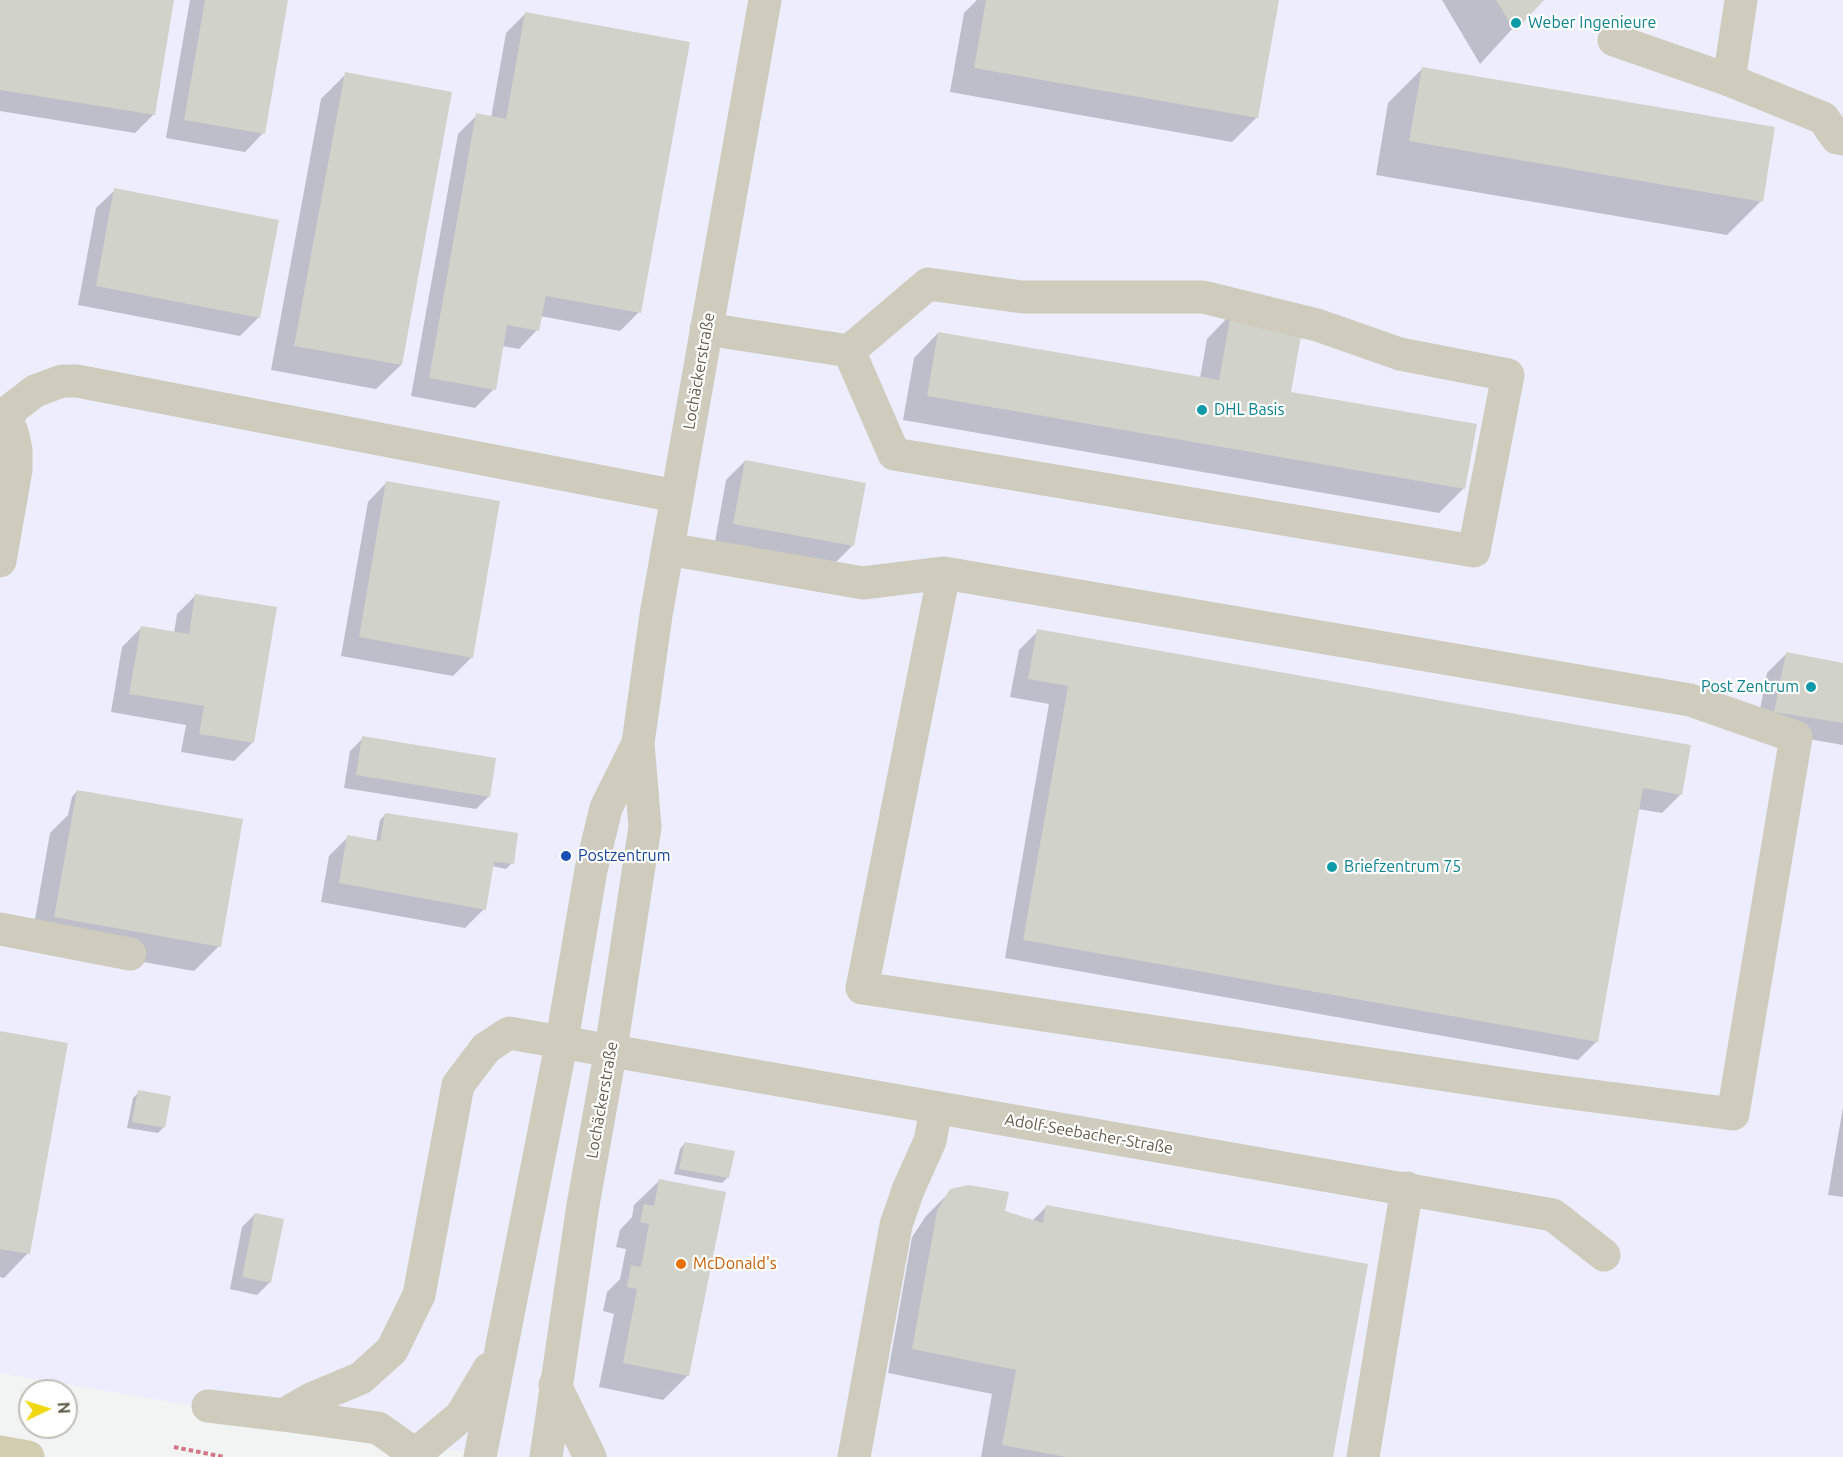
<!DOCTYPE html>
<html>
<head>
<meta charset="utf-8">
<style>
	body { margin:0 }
	#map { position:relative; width:1843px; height:1457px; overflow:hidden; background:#f2f4f4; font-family:Ubuntu,sans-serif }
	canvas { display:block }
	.north { position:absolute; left:18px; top:1379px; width:60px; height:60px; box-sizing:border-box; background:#fff; border:2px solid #c0beb6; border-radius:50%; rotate:86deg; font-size:16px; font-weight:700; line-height:24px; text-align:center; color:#615c49 }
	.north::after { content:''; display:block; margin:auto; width:21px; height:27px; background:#f0d810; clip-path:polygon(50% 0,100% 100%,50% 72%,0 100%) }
</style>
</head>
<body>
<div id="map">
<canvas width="1843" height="1457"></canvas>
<div class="north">N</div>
</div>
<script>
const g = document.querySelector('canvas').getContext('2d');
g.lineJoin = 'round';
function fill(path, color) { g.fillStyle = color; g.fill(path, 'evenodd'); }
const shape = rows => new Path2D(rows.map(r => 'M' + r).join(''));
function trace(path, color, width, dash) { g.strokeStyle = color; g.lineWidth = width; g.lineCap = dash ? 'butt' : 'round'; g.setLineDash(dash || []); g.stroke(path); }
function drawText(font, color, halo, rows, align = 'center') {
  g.font = font + ' Ubuntu,sans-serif'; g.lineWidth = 4.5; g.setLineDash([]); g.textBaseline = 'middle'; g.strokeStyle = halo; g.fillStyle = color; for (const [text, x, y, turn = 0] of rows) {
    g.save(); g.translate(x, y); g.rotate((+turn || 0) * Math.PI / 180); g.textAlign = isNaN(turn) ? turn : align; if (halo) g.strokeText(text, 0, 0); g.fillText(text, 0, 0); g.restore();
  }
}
const commercial = shape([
	[0,0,1843,0,1843,1457,495,1457,0,1373]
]);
const shadow = shape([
	[0,0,172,0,154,114,135,133,0,111],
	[190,0,287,0,263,133,245,152,166,138],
	[977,0,1277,0,1257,117,1232,142,950,92,964,13],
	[1442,0,1539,0,1480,64],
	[525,14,639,312,620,331,540,316,537,330,519,349,502,346,494,389,475,408,411,396,458,134,477,115,491,118,506,33],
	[1423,68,1761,201,1727,235,1376,175,1388,103],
	[346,74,401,365,376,389,271,370,321,99],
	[115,190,259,317,240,336,78,305,96,208],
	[1231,314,1290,393,1464,488,1439,513,903,420,914,358,938,333,1200,378,1207,339],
	[745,461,852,546,833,565,715,542,726,480],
	[386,483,472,657,453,676,341,656,368,502],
	[196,595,253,742,234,761,181,752,186,725,111,712,122,647,141,628,174,633,177,614],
	[1038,631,1681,794,1662,813,1638,809,1597,1041,1578,1060,1005,958,1049,704,1010,697,1019,650],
	[1786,654,1843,665,1843,745,1756,730,1767,673],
	[363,738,489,796,476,809,344,788,350,751],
	[77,791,219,946,194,971,31,942,50,833,68,815,72,797],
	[386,814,512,863,506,869,492,866,484,909,465,928,321,902,329,856,348,837,376,842,380,820],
	[0,1032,28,1253,4,1278,0,1277],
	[139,1092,164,1127,158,1133,127,1128,133,1098],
	[1843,1107,1843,1197,1828,1195],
	[685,1143,728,1177,722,1183,674,1174,680,1149],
	[659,1181,688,1375,663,1400,599,1387,614,1314,603,1311,607,1292,620,1279,626,1249,616,1247,620,1230,632,1217,634,1205],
	[951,1191,1032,1221,1046,1207,1331,1457,981,1457,992,1394,888,1373,912,1237,926,1216],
	[255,1214,270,1282,257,1295,230,1289,242,1227]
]);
const building = shape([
	[0,0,174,0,155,115,0,90],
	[205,0,288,0,265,134,184,120],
	[986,0,1279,0,1258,118,974,68],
	[1496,0,1544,0,1515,31],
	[525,12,690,42,641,313,546,296,539,331,507,325,496,390,429,378,476,113,506,119],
	[1422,67,1775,127,1763,202,1409,141],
	[345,72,452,92,402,365,294,346],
	[114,188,279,220,260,318,96,286],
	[1231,313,1303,325,1291,392,1477,424,1465,489,927,396,938,332,1219,380],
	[745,460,866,483,854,546,733,524],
	[386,481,500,501,473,658,359,637],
	[195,594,277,607,254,743,199,734,204,706,129,694,141,626,189,634],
	[1037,629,1691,745,1682,795,1643,788,1598,1042,1023,940,1068,686,1028,679],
	[1786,652,1843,663,1843,723,1774,712],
	[362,736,496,758,490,797,356,775],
	[77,790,243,819,221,947,54,917],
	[385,813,518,833,514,864,494,862,486,910,339,883,347,835,380,841],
	[0,1031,68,1043,30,1254,0,1249],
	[138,1090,171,1096,165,1128,132,1122],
	[685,1142,735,1151,729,1178,679,1169],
	[659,1179,726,1192,689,1376,623,1363,637,1289,627,1287,631,1265,641,1267,649,1224,640,1222,644,1204,654,1206],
	[969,1185,1009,1192,1005,1211,1043,1223,1046,1205,1368,1264,1333,1457,1066,1457,1002,1445,1016,1370,912,1349,937,1211,950,1189],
	[255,1213,284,1219,271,1283,242,1277]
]);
const path = shape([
	[174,1447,224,1457]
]);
const minor = shape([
	[1614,40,1729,80,1823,118,1837,138,1843,139],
	[1729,80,1741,0],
	[706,329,849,351,928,284,1022,297,1203,297,1317,325,1400,354,1508,375,1474,551,894,454,849,351],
	[0,414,12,432,16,449,16,470,0,561],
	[7,421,13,408,35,391,62,381,77,381,676,496],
	[668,549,863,583,944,573],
	[944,573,1690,700,1796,737,1733,1114,1539,1089,862,988,944,573],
	[0,929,130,954],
	[555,1385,590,1457],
	[208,1406,283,1415,311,1399,361,1378,392,1350,419,1295,458,1085,486,1048,509,1033,1553,1215,1604,1255],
	[283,1415,378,1428,405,1447,411,1457],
	[412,1457,461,1416,489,1369],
	[480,1457,562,1040,591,870,606,808,638,743],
	[546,1457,583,1205,611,1049,645,827,638,743,656,615,765,0],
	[854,1457,896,1225,908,1190,930,1141,936,1109],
	[1363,1457,1407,1188]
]);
const major = shape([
	[0,1452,28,1457]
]);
const markers = [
	[1516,23,6,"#0f9aa8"],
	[1202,410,6,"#0f9aa8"],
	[1811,687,6,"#0f9aa8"],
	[566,856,6,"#1a4fb4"],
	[1332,867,6,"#0f9aa8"],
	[681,1264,6,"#e8710a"]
];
const cultureNames = [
	["Weber Ingenieure",1528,23],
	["DHL Basis",1214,410],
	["Post Zentrum",1799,687,"right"],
	["Briefzentrum 75",1344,867]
];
const streetNames = [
	["Lochäckerstraße",699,371,-80],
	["Lochäckerstraße",602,1100,-80],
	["Adolf-Seebacher-Straße",1089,1134,10]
];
const transitNames = [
	["Postzentrum",578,856]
];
const foodNames = [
	["McDonald's",693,1264]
];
fill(commercial, '#eeedfd');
fill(shadow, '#0003');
fill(building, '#d1d2c9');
trace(path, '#d37685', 4, [4.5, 3]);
trace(minor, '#cfccbd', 33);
trace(major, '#d2ccb1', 33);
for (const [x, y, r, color] of markers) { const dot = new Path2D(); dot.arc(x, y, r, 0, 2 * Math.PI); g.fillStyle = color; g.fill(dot); trace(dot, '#fff', 2); }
drawText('16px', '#0d838f', '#fff', cultureNames, 'left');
drawText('16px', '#615c49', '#fff', streetNames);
drawText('16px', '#164399', '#fff', transitNames, 'left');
drawText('16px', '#c56008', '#fff', foodNames, 'left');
</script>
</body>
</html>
